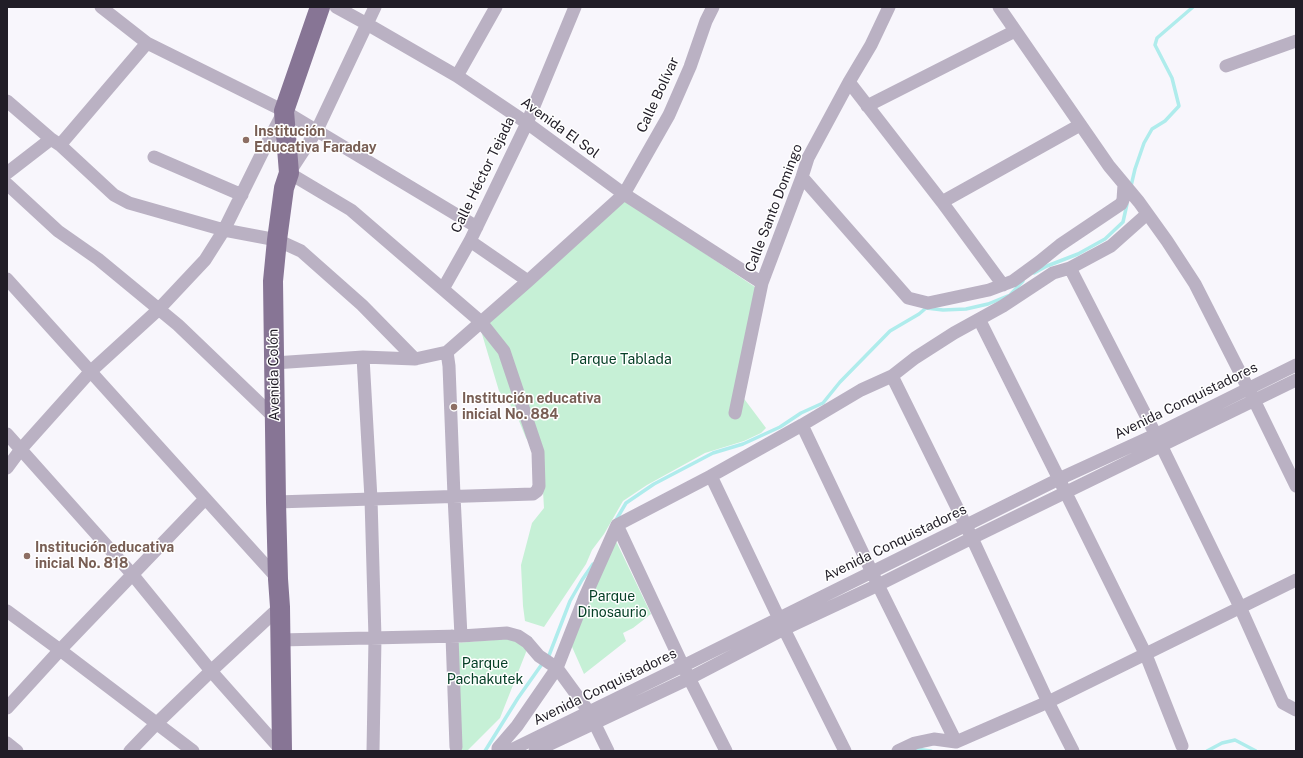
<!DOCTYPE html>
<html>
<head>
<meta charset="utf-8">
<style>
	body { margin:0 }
	#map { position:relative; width:1303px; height:758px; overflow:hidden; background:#f8f6fc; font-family:"Public Sans",sans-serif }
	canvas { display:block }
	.frame { position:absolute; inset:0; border:8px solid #211d27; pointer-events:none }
</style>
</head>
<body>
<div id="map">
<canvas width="1303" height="758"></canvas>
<div class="frame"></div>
</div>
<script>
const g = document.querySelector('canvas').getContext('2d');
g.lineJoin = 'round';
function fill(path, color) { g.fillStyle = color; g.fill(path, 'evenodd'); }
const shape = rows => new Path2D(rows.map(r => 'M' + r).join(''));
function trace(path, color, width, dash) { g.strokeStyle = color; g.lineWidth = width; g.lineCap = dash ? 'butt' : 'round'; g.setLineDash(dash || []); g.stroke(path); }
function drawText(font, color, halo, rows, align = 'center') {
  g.font = font + ' "Public Sans",sans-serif'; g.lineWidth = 3; g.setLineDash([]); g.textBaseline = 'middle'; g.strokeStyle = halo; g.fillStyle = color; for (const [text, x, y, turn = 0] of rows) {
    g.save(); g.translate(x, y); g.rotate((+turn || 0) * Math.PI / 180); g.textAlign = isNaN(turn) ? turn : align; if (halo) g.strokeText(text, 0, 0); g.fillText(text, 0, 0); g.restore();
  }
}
const green = shape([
	[625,200,755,287,742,396,766,428,761,433,744,441,705,453,647,485,623,501,604,534,592,550,586,564,544,627,525,621,523,606,521,565,532,523,544,508,541,457,526,438,515,411,499,391,482,334,480,319],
	[616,541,651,614,633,628,623,633,626,641,584,674,569,640],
	[532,637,500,718,467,751,455,751,455,643]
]);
const stream = shape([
	[1131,186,1135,169,1144,143,1152,129,1165,121,1179,106,1172,78,1155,45,1157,38,1193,7],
	[1034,273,1047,266,1078,254,1105,239,1123,222,1127,204],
	[616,520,626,503,654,484,713,453,743,444,780,427,801,413,823,403,840,382,890,331,919,314,926,308,943,310,966,309,988,304,1010,295,1023,281],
	[548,658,570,601,582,580,593,564],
	[916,749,931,751],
	[485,751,518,698,542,664],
	[1207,751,1222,743,1235,740,1256,751]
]);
const street = shape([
	[101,7,147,43,284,111,477,227],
	[336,7,367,24,457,76,527,123,624,194,762,283],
	[999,7,1109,166,1139,202,1167,241,1195,284,1254,400,1296,486],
	[1226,66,1296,41],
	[457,76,496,7],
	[849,82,942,202,1003,285],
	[7,101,51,139,60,145,114,195,129,203,224,230,277,240,301,251,362,305,415,359],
	[867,106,1015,31],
	[60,145,147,43],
	[154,157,242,195],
	[7,173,51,139],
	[802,177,908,298,928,303,989,290,1013,281,1039,262,1060,245,1121,204,1123,200,1124,185],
	[7,184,58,231,98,259,178,325,275,418],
	[942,202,1080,125],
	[470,241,528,281],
	[1070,268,1161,445,1240,607,1283,703,1296,710],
	[7,279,278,579],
	[443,289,470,241,527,123,575,7],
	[979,319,1059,479,1146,655,1182,746],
	[447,352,449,366,454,496,461,636],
	[363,357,371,499,375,638,373,751],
	[274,363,363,357,415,359,447,352,528,281,624,194,669,115,690,67,706,21,713,7],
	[892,376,972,538,1048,702,1073,751],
	[735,413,762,283,802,177,808,158,849,82,871,45,889,7],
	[802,425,878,585,956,742],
	[7,434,132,574,211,671,282,751],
	[7,468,21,449,90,372,158,310,205,260,224,230,264,149,283,113],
	[711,476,802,425,861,390,892,376,915,358,954,333,1003,306,1053,273,1070,268,1111,246,1147,214],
	[276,502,533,494,537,491,539,486,538,452,504,351,481,322,351,210,289,173,317,130,375,7],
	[617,525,683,666,726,751],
	[7,611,60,650,193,751],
	[452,636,456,747],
	[279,640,461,636,507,633,518,636,527,642,539,656,557,668,589,712,608,751],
	[7,708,60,650,205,499],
	[7,743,17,751],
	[130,751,156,724,211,671,280,607],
	[498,751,498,748,517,726,557,668,584,599,617,525,711,476,784,629,845,751],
	[509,751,683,666,1059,479,1155,435,1296,365],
	[535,751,690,678,784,629,878,585,972,538,1296,380],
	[898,751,915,743,934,739,956,742,1048,702,1296,580]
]);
const primary = shape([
	[282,751,280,607,278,579,276,502,273,281,277,240,284,188,289,173,284,111,320,7]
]);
const markers = [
	[246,140,4,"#8d6e63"],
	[454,407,4,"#8d6e63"],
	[27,556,4,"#8d6e63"]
];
const streetNames = [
	["Calle Bolívar",658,95,-65],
	["Avenida El Sol",560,128,36],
	["Calle Héctor Tejada",483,175,-64],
	["Calle Santo Domingo",774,208,-69],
	["Avenida Colón",274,375,-91],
	["Avenida Conquistadores",1186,401,-26],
	["Avenida Conquistadores",895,543,-26],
	["Avenida Conquistadores",605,687,-26]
];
const educationNames = [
	["Institución",254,132],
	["Educativa Faraday",254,148],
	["Institución educativa",462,399],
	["inicial No. 884",462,415],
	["Institución educativa",35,548],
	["inicial No. 818",35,564]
];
const parkNames = [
	["Parque Tablada",621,360],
	["Parque",612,597],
	["Dinosaurio",612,613],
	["Parque",485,664],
	["Pachakutek",485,680]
];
fill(green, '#c6f0d6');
trace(stream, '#afecec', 3.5);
trace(street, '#bab1c3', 13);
trace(primary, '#877595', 20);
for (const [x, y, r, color] of markers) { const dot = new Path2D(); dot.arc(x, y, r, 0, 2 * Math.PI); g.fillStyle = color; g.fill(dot); trace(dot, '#fff', 1.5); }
drawText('14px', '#211d27', '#fff', streetNames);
drawText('bold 14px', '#785e54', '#fff', educationNames, 'left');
drawText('14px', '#064027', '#fff', parkNames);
</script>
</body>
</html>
